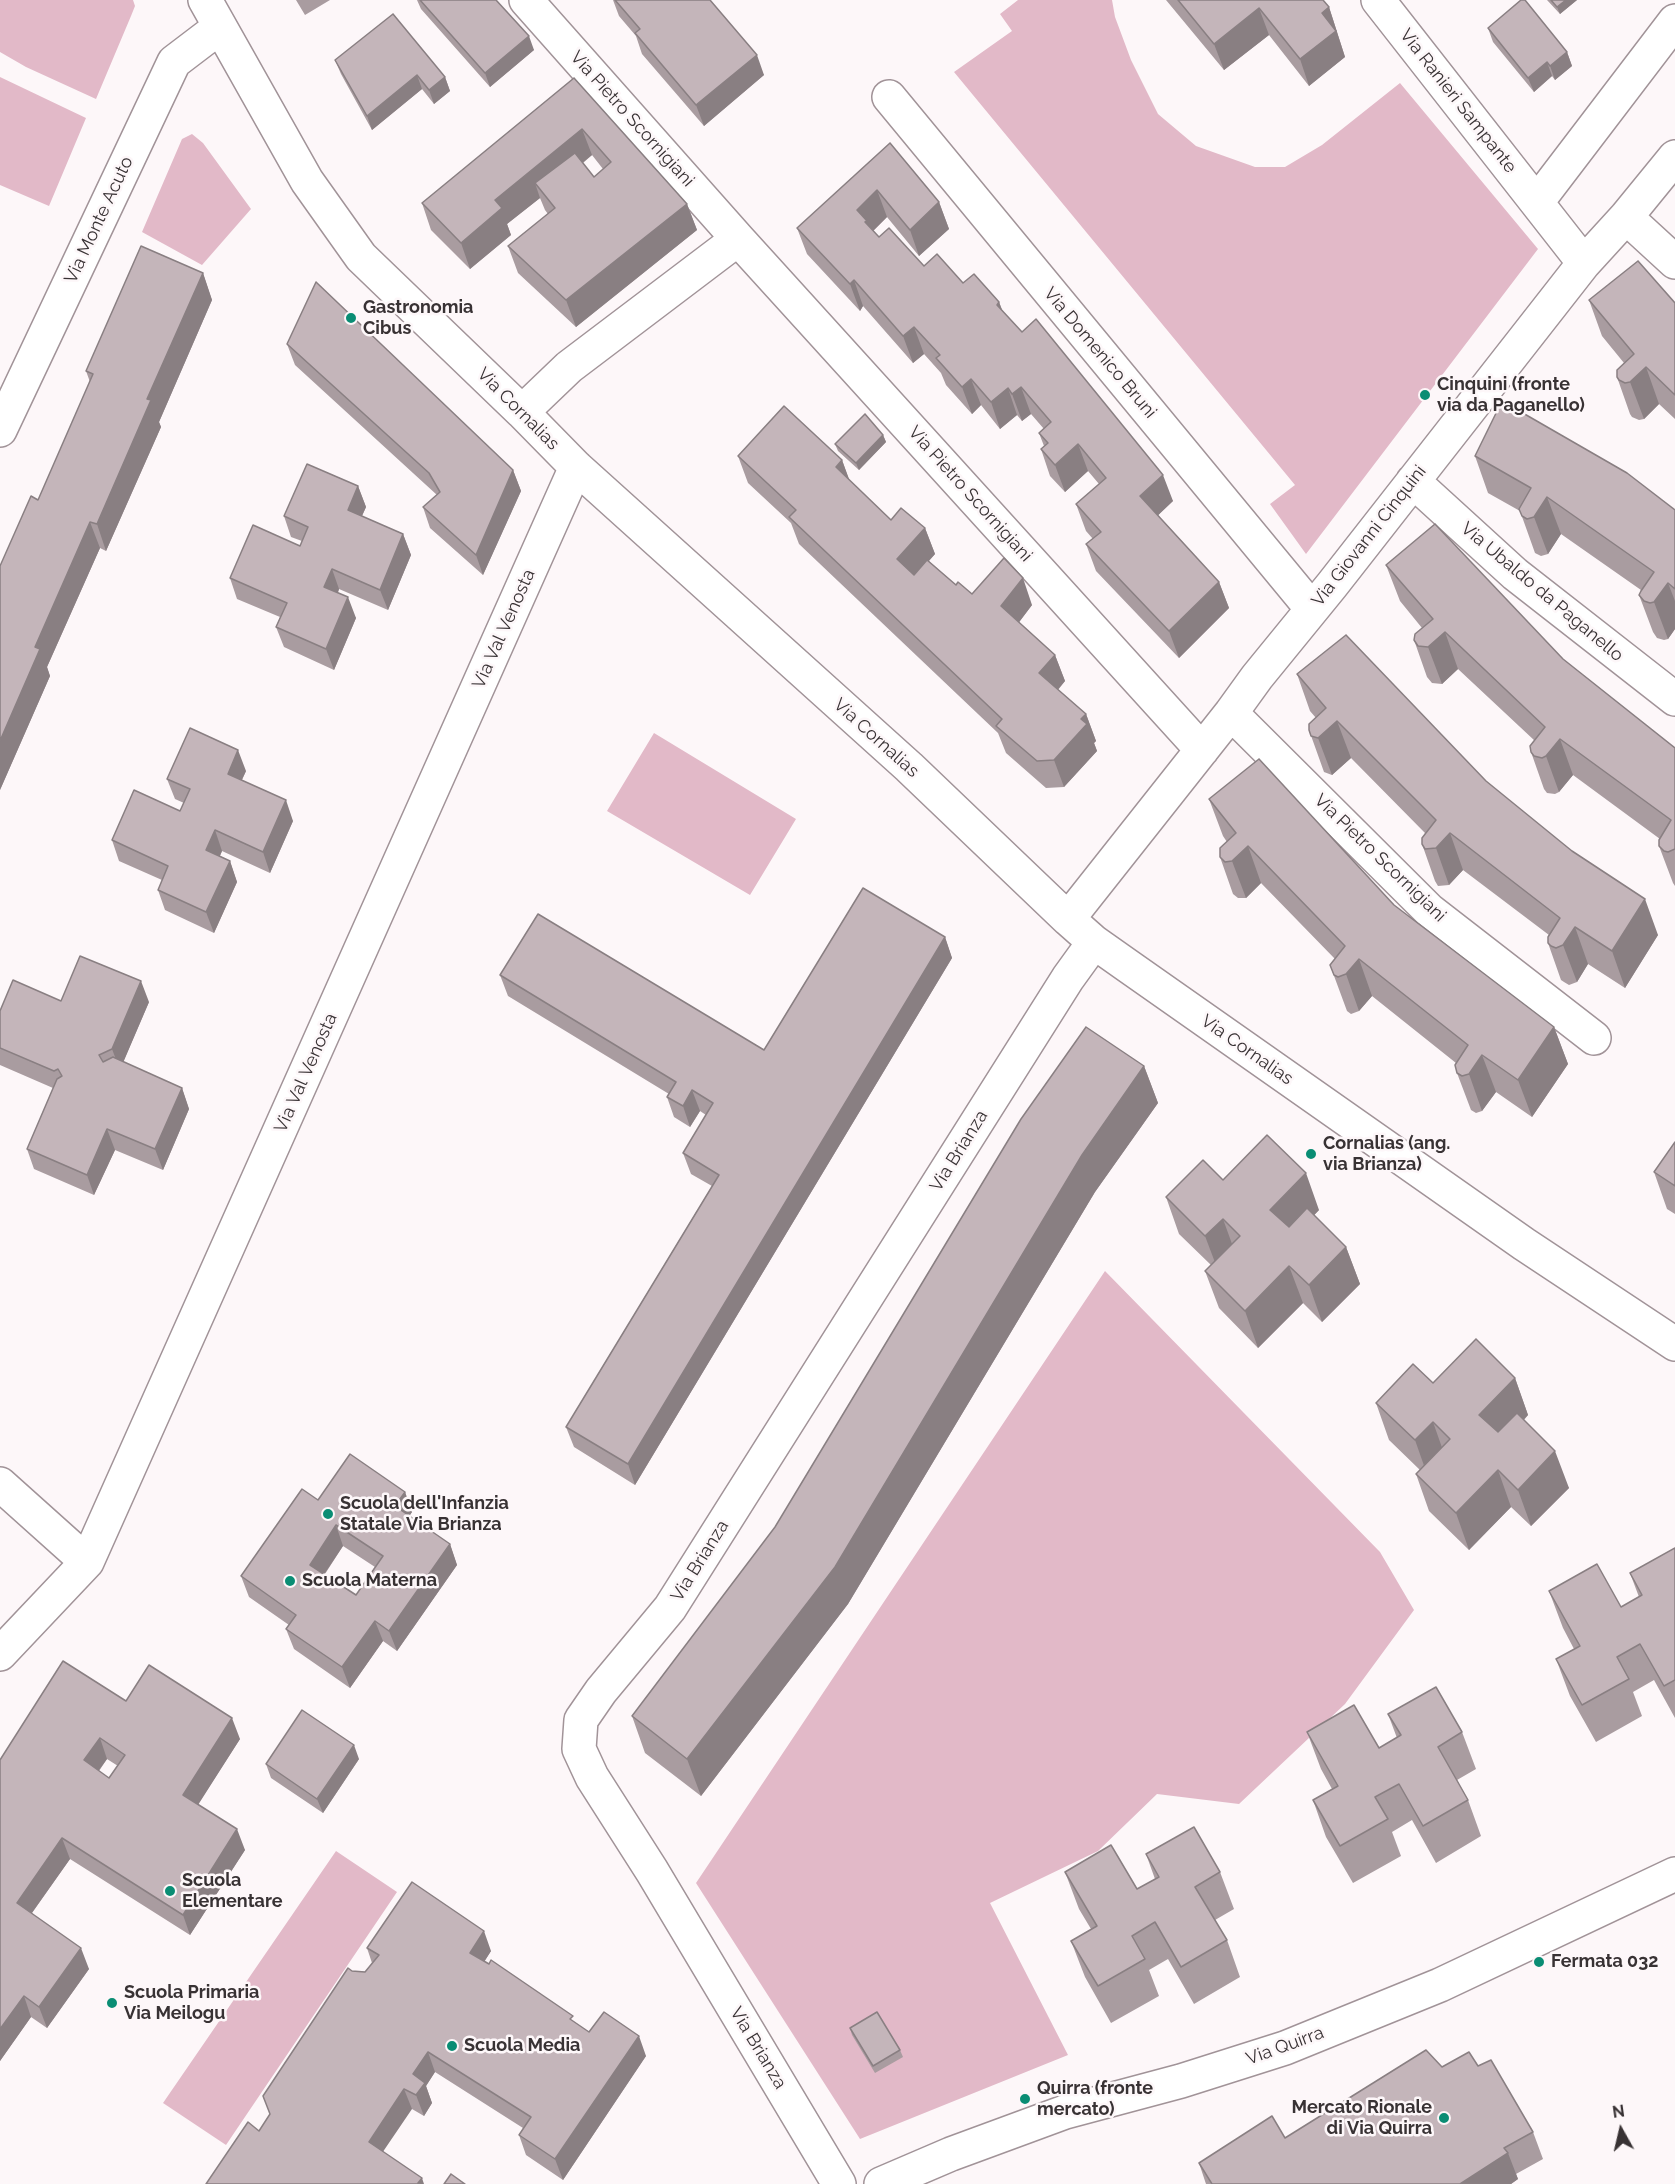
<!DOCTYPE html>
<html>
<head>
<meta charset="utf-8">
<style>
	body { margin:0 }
	#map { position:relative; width:1675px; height:2184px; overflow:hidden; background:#fdf7f9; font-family:Raleway,sans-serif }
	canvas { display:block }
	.north { position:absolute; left:1591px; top:2100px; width:60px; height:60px; -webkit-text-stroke:4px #fdf7f9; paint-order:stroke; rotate:352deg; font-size:16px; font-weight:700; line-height:24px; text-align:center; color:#383234 }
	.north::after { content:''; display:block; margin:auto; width:21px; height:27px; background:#383234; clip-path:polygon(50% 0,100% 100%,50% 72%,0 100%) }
</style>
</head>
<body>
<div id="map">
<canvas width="1675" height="2184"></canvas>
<div class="north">N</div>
</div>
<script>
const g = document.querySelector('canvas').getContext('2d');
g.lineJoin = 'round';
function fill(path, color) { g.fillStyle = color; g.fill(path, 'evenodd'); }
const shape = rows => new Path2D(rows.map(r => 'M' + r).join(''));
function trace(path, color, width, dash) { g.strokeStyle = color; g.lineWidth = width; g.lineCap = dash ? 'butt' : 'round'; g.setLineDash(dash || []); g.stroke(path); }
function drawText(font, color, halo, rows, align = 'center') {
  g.font = font + ' Raleway,sans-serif'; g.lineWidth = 5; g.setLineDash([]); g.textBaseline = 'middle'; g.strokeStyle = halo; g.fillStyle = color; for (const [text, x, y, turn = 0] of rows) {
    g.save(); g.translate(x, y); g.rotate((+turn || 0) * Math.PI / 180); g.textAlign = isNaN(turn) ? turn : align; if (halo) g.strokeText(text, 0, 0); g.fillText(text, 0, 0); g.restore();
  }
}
const green = shape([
	[0,0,133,0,135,6,131,16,96,99,26,67,0,52],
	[1018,0,1112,0,1115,17,1131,60,1158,114,1196,146,1255,167,1285,167,1322,145,1400,83,1538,249,1306,554,1270,504,1295,485,954,72,1012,31,1000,14],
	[0,77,86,118,49,206,0,185],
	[192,134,203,143,251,209,202,265,142,232,182,139],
	[654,733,796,819,750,895,607,811],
	[1105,1271,1380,1552,1414,1610,1345,1704,1239,1804,1157,1794,1098,1851,990,1903,1068,2055,860,2139,696,1883],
	[336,1851,397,1892,226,2145,163,2103]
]);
const minor = shape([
	[205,0,307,181,361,257,522,412,576,467,909,767,1068,919,1094,942,1128,966,1524,1244,1675,1344],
	[526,0,738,239,1202,750],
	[1378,0,1584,263],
	[889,97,1312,609],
	[1537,202,1675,21],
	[1626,217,1675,262],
	[522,412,569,367,738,239],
	[0,430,174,62,220,27],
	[1413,481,1515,574,1675,699],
	[1231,713,1429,910,1594,1038],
	[1068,919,1231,713,1257,677,1332,585,1584,263,1626,217,1675,157],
	[0,1484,87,1562],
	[0,1654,87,1562,576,467],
	[839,2184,652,1871,592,1777,579,1749,581,1720,601,1691,670,1608,1068,978,1094,942],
	[881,2184,951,2154,1065,2112,1181,2081,1285,2048,1440,1985,1675,1874]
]);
const wall = shape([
	[296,0,330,0,305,15],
	[417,0,496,0,534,50,490,87,421,9],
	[613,0,710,0,764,75,704,126,642,54,636,36,619,16],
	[1166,0,1323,0,1329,7,1345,57,1309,86,1269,35,1224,70],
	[1547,0,1577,0,1560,14],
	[1488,28,1567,52,1572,66,1555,80,1552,76,1534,92,1493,42],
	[335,60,445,77,450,91,434,104,422,89,372,130,341,74],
	[574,78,687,204,697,230,576,327,518,273,508,246,548,214,545,210,540,198,507,224,511,235,470,269,431,230,422,203],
	[592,155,603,169,594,177,583,163],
	[890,143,939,202,949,229,919,256,887,217,873,231,879,237,924,266,963,283,999,302,1003,312,1173,501,1158,515,1219,582,1229,608,1179,658,1096,571,1086,544,1093,539,1086,531,1076,504,1099,484,1088,471,1065,492,1050,476,1041,449,1044,446,1039,433,1044,429,1031,414,1022,421,1017,415,1000,429,981,405,972,414,946,385,941,373,924,354,913,363,863,306,860,311,807,254,797,228],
	[203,273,212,300,159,422,161,427,106,551,100,548,47,667,50,676,0,790,38,500,90,382,86,371],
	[1589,300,1675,303,1675,419,1659,404,1644,419,1639,420,1632,417,1630,414,1617,377,1624,363,1602,336],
	[287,344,513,470,521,491,483,575,430,528,423,507,437,495,295,365],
	[883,435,886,442,859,470,838,451,835,444],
	[738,456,842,460,849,480,891,520,925,528,935,554,929,561,956,585,972,594,1032,605,1019,622,1055,655,1065,681,1058,690,1086,714,1096,741,1094,743,1097,751,1064,787,1046,788,1006,753,998,733,799,544,791,523,748,483],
	[1475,456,1675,510,1675,629,1668,639,1664,640,1657,638,1653,632,1639,595,1641,590,1561,534,1548,554,1541,556,1535,553,1520,511,1488,493],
	[358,486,366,507,362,516,403,534,411,555,388,610,339,589,338,593,356,618,334,670,284,647,276,627,280,617,237,599,230,578,300,546,302,541,291,537,284,516],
	[1386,565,1563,659,1675,748,1675,886,1673,883,1659,846,1660,839,1573,775,1559,792,1555,794,1547,793,1544,789,1531,752,1535,741,1458,669,1442,684,1432,683,1427,677,1414,640,1422,628,1400,601],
	[1297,674,1486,781,1658,935,1625,988,1588,964,1577,982,1569,985,1564,982,1561,980,1548,943,1549,935,1463,870,1449,885,1438,886,1435,881,1422,844,1425,833,1351,758,1332,775,1324,772,1309,730,1316,718,1310,711],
	[246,771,242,780,293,821,270,873,222,851,220,856,230,861,237,882,214,933,165,910,158,890,162,880,119,861,112,840,180,811,184,803,175,799,167,779],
	[1209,799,1394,905,1554,1027,1568,1064,1532,1117,1496,1092,1482,1111,1476,1113,1471,1110,1457,1073,1456,1063,1372,996,1359,1011,1351,1014,1347,1011,1330,965,1335,959,1261,883,1246,898,1238,898,1233,894,1220,857,1227,842,1223,836],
	[945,937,952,958,635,1485,574,1447,566,1427,712,1186,691,1174,683,1153,706,1115,700,1111,690,1127,674,1117,667,1097,669,1094,508,996,500,975,764,1050],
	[61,1001,149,1002,123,1062,182,1088,189,1109,163,1170,115,1150,94,1195,34,1169,27,1149,53,1088,0,1065,0,1011],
	[1144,1066,1158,1103,1095,1192,848,1604,701,1796,645,1753,632,1716],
	[1675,1142,1675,1214,1667,1209,1654,1172],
	[1223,1180,1319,1210,1314,1215,1346,1247,1360,1284,1322,1322,1303,1303,1258,1348,1219,1308,1205,1271,1211,1265,1179,1234,1166,1197],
	[1515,1378,1528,1415,1524,1420,1569,1488,1531,1526,1511,1507,1469,1550,1429,1511,1416,1474,1420,1470,1389,1440,1376,1403,1433,1383],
	[405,1492,412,1512,409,1516,450,1544,457,1565,397,1651,383,1641,350,1688,294,1649,286,1629,289,1625,249,1597,241,1576,318,1500],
	[343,1546,375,1567,356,1595,325,1574],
	[1675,1548,1675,1718,1654,1680,1633,1692,1642,1716,1596,1742,1570,1696,1556,1659,1574,1649,1563,1628,1549,1591,1621,1607,1639,1597,1630,1573],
	[126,1701,240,1739,198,1804,245,1850,190,1935,70,1859,32,1913,89,1969,47,2028,31,2017,0,2061,0,1760],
	[107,1759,118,1766,109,1778,99,1771],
	[1388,1714,1462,1732,1476,1769,1457,1780,1468,1800,1481,1836,1436,1863,1412,1820,1392,1832,1401,1856,1353,1883,1326,1837,1313,1800,1332,1789,1321,1769,1307,1732,1379,1748,1397,1738],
	[359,1759,323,1813,271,1778,266,1764],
	[1146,1854,1220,1872,1234,1909,1215,1920,1227,1940,1240,1977,1194,2004,1168,1959,1149,1970,1159,1996,1111,2023,1085,1977,1071,1941,1091,1929,1079,1909,1065,1872,1137,1889,1155,1879],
	[367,1948,491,1951,484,1962,589,2032,646,2056,563,2180,526,2155,519,2135,523,2128,435,2072,426,2086,432,2103,424,2116,412,2109,270,2114,263,2096,352,1971,365,1972,372,1963],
	[850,2028,900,2050,903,2057,875,2073,852,2035],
	[1478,2066,1533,2132,1543,2159,1516,2174,1518,2179,1511,2184,1206,2184,1199,2163,1285,2138,1442,2067]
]);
const shadedWall = shape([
	[1566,0,1577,0,1560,14,1557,7],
	[1329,7,1345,57,1309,86,1300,59,1322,13],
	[1259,8,1269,35,1224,70,1214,44],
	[529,36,534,50,490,87,485,73],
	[1567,52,1572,66,1555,80,1550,66],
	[757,55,764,75,704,126,696,105],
	[1547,62,1552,76,1534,92,1528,78],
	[417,75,422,89,372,130,367,116],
	[445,77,450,91,434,104,429,90],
	[582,129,592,155,544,194,535,183,540,198,507,224,511,235,470,269,461,243,495,200],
	[877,190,887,217,871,233,857,210],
	[939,202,949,229,919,256,910,230],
	[687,204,697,230,576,327,566,300],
	[203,273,212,300,159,422,161,427,106,551,97,524,147,399],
	[854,280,863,306,860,311,850,284],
	[999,302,1009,329,997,305],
	[914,327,924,354,913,363,903,336],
	[1646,367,1659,404,1644,419,1630,382],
	[971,379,981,405,972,414,962,387],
	[1021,387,1031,414,1022,421,1012,394],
	[1008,388,1017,415,1000,429,991,402],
	[883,435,886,442,859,470,856,463],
	[1078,444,1088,471,1065,492,1055,465],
	[842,460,852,487,836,467],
	[513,470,521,491,483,575,476,555],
	[1163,475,1173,501,1150,523,1140,496],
	[358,486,366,507,355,531,348,510],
	[1547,497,1561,534,1548,554,1534,517],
	[90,522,100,548,47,667,50,676,0,790,0,741,35,647],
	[925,528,935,554,907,585,897,559],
	[403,534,411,555,388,610,380,590],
	[332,569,339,589,332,607,324,587],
	[1023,578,1032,605,1011,633,1001,606],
	[1219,582,1229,608,1179,658,1169,631],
	[1668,583,1675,601,1675,629,1668,639,1654,602],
	[348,597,356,618,334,670,326,649],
	[1445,632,1458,669,1442,684,1428,647],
	[1055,655,1065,681,1049,700,1039,673],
	[1086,714,1096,741,1094,743,1097,751,1064,787,1054,760,1081,719],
	[1337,721,1351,758,1332,775,1318,738],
	[1560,739,1573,775,1559,792,1546,756],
	[238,750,246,771,235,794,228,774],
	[286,800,293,821,270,873,263,852],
	[215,830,222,851,213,871,206,850],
	[1450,833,1463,870,1449,885,1436,848],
	[1248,846,1261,883,1246,898,1232,861],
	[230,861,237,882,214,933,206,912],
	[1645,899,1658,935,1625,988,1612,951],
	[1575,927,1588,964,1577,982,1563,945],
	[945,937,952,958,635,1485,628,1464],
	[1359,959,1372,996,1359,1011,1346,974],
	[141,981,149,1002,120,1070,112,1049],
	[1554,1027,1568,1064,1532,1117,1518,1080],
	[1482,1055,1496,1092,1482,1111,1469,1074],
	[1144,1066,1158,1103,1095,1192,848,1604,701,1796,687,1759,1082,1155],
	[182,1088,189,1109,163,1170,155,1149],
	[692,1090,700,1111,690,1127,683,1106],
	[107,1129,115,1150,94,1195,87,1175],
	[1306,1173,1319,1210,1284,1247,1270,1210],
	[1223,1219,1236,1255,1219,1273,1205,1236],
	[1346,1247,1360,1284,1322,1322,1309,1285],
	[1289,1266,1303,1303,1258,1348,1245,1311],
	[1515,1378,1528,1415,1492,1452,1479,1415],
	[1433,1422,1446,1459,1428,1477,1415,1440],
	[1555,1451,1569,1488,1531,1526,1518,1490],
	[1498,1470,1511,1507,1469,1550,1456,1513],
	[405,1492,412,1512,402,1527,395,1506],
	[336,1525,343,1546,317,1585,310,1565],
	[450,1544,457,1565,397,1651,389,1631],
	[375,1621,383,1641,350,1688,342,1667],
	[232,1718,240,1739,191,1816,183,1795],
	[100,1738,107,1759,91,1781,84,1760],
	[354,1745,359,1759,323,1813,317,1799],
	[237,1829,245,1850,190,1935,183,1915],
	[62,1838,70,1859,24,1924,17,1903],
	[484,1931,491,1951,477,1973,470,1953],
	[81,1948,89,1969,47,2028,39,2007],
	[24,1996,31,2017,0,2061,0,2029],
	[639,2036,646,2056,563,2180,555,2159],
	[428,2052,435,2072,426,2086,432,2103,424,2116,416,2095,413,2074],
	[404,2089,412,2109,376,2162,369,2142],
	[1508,2153,1518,2179,1511,2184,1460,2184],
	[422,2178,424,2184,419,2184,418,2183]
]);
const building = shape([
	[420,0,496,0,529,36,485,73,420,0],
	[615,0,710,0,757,55,696,105,635,33,640,29,615,0],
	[1178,0,1323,0,1329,7,1322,13,1336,31,1300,59,1259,8,1214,44,1178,0],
	[1521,0,1525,0,1567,52,1550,66,1547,62,1528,78,1488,28,1521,0],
	[1551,0,1566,0,1557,7,1551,0],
	[393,14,445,77,429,90,417,75,367,116,335,60,393,14],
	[574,78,687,204,566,300,508,246,555,208,535,183,575,153,594,177,611,162,582,129,495,200,502,208,461,243,422,203,574,78],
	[890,143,939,202,910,230,877,190,857,210,867,221,865,222,879,237,889,228,924,266,937,254,963,283,974,274,999,302,997,305,1022,332,1036,319,1163,475,1140,496,1219,582,1169,631,1086,544,1101,532,1076,504,1106,478,1078,444,1055,465,1041,449,1048,443,1039,433,1051,422,1021,387,1012,394,1008,388,991,402,971,379,962,387,936,358,940,355,914,327,903,336,854,280,850,284,797,228,890,143],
	[141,246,203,273,147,399,151,400,97,524,90,522,35,647,40,649,0,741,0,566,31,496,38,500,93,374,86,371,141,246],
	[1638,261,1675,303,1675,395,1646,367,1630,382,1625,383,1619,380,1617,377,1617,370,1634,354,1589,300,1638,261],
	[316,282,513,470,476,555,423,507,440,492,429,473,287,344,316,282],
	[1502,401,1627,473,1675,510,1675,589,1668,583,1654,602,1650,603,1644,601,1639,595,1641,591,1654,572,1547,497,1534,517,1527,519,1522,516,1519,509,1531,488,1475,456,1502,401],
	[784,406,842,460,836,467,891,520,901,508,925,528,897,559,914,575,927,560,956,585,958,582,972,594,1004,558,1023,578,1001,606,1055,655,1039,673,1086,714,1081,719,1087,724,1054,760,1037,761,996,726,1002,719,789,517,796,510,738,456,784,406],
	[865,414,883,435,856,463,835,444,865,414],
	[307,464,358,486,348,510,403,534,380,590,332,569,324,587,348,597,326,649,276,627,287,603,230,578,253,525,300,546,308,527,284,516,307,464],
	[1435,524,1563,659,1675,748,1675,849,1668,852,1664,851,1659,846,1659,840,1671,820,1560,739,1546,756,1542,758,1534,756,1531,752,1530,746,1545,727,1445,632,1428,647,1418,646,1414,640,1415,634,1433,619,1386,565,1435,524],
	[1346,635,1486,781,1572,851,1645,899,1612,951,1575,927,1563,945,1556,948,1551,946,1548,943,1548,937,1560,918,1450,833,1436,848,1425,849,1422,844,1422,838,1436,820,1337,721,1318,738,1311,736,1309,730,1309,724,1326,708,1297,674,1346,635],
	[190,728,238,750,228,774,286,800,263,852,215,830,206,850,230,861,206,912,158,890,168,866,112,840,134,790,180,811,190,789,167,779,190,728],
	[1259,759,1394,905,1554,1027,1518,1080,1482,1055,1469,1074,1462,1076,1457,1073,1455,1065,1468,1045,1359,959,1346,974,1338,977,1334,975,1330,965,1345,946,1248,846,1232,861,1225,862,1220,857,1220,848,1236,833,1209,799,1259,759],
	[863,888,945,937,628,1464,566,1427,719,1175,683,1153,713,1103,692,1090,683,1106,667,1097,676,1082,500,975,538,914,764,1050,863,888],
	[80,956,141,981,112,1049,99,1055,103,1062,113,1057,182,1088,155,1149,107,1129,87,1175,27,1149,57,1079,62,1076,58,1069,54,1071,0,1048,0,1011,13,980,61,1001,80,956],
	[1086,1027,1144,1066,1082,1155,835,1567,687,1759,632,1716,775,1527,1021,1119,1086,1027],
	[1267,1135,1306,1173,1270,1210,1289,1227,1307,1208,1346,1247,1309,1285,1289,1266,1245,1311,1205,1271,1240,1236,1223,1219,1205,1236,1166,1197,1203,1160,1223,1180,1267,1135],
	[1675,1142,1675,1186,1654,1172,1675,1142],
	[1476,1339,1515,1378,1479,1415,1498,1432,1517,1413,1555,1451,1518,1490,1498,1470,1456,1513,1416,1474,1450,1439,1433,1422,1415,1440,1376,1403,1413,1364,1433,1383,1476,1339],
	[350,1454,405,1492,395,1506,450,1544,389,1631,375,1621,342,1667,286,1629,296,1615,241,1576,302,1489,318,1500,350,1454],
	[336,1525,383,1556,356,1595,310,1565,336,1525],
	[1675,1548,1675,1680,1664,1686,1640,1644,1617,1657,1629,1679,1582,1705,1556,1659,1580,1646,1549,1591,1597,1564,1621,1607,1642,1595,1630,1573,1675,1548],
	[63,1661,126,1701,149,1665,232,1718,183,1795,237,1829,183,1915,62,1838,17,1903,81,1948,39,2007,24,1996,0,2029,0,1760,63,1661],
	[100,1738,125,1755,109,1778,84,1760,100,1738],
	[1436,1687,1462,1732,1438,1747,1468,1800,1423,1826,1399,1784,1375,1797,1388,1819,1340,1846,1313,1800,1338,1786,1307,1732,1354,1705,1379,1748,1401,1735,1388,1714,1436,1687],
	[302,1710,354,1745,317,1799,266,1764,302,1710],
	[1194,1827,1220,1872,1195,1887,1227,1940,1181,1967,1155,1922,1132,1936,1145,1959,1098,1986,1071,1941,1097,1926,1065,1872,1111,1845,1137,1889,1159,1877,1146,1854,1194,1827],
	[412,1882,484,1931,470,1953,489,1964,491,1960,573,2016,570,2019,589,2032,604,2012,639,2036,555,2159,519,2135,531,2117,428,2052,413,2074,425,2083,416,2095,404,2089,369,2142,422,2178,418,2183,421,2184,206,2184,248,2122,259,2131,270,2114,263,2096,348,1968,352,1971,365,1972,379,1955,367,1948,412,1882],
	[877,2012,900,2050,873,2066,850,2028,877,2012],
	[1426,2050,1442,2067,1469,2052,1478,2066,1491,2060,1533,2132,1504,2148,1508,2153,1460,2184,1212,2184,1199,2163,1272,2116,1285,2138,1426,2050],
	[451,2174,465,2184,444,2184,451,2174]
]);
const markers = [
	[351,318,6,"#0a8d74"],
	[1425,395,6,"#0a8d74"],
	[1311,1154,6,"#0a8d74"],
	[328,1514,6,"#0a8d74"],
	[290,1581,6,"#0a8d74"],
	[170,1891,6,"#0a8d74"],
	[1539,1962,6,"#0a8d74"],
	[112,2003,6,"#0a8d74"],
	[452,2046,6,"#0a8d74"],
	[1025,2099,6,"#0a8d74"],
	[1444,2118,6,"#0a8d74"]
];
const streetNames = [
	["Via Ranieri Sampante",1458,101,52],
	["Via Pietro Scornigiani",632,119,48],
	["Via Monte Acuto",99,220,-65],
	["Via Domenico Bruni",1100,353,50],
	["Via Cornalias",518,409,45],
	["Via Pietro Scornigiani",970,494,48],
	["Via Giovanni Cinquini",1369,536,-52],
	["Via Ubaldo da Paganello",1542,592,40],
	["Via Val Venosta",504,629,-66],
	["Via Cornalias",876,738,42],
	["Via Pietro Scornigiani",1380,858,44],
	["Via Cornalias",1247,1050,35],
	["Via Val Venosta",306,1073,-66],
	["Via Brianza",959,1151,-58],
	["Via Brianza",700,1561,-58],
	["Via Quirra",1285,2046,-20],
	["Via Brianza",758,2048,59]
];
const poiNames = [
	["Gastronomia",363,308],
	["Cibus",363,329],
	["Cinquini (fronte",1437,385],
	["via da Paganello)",1437,406],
	["Cornalias (ang.",1323,1144],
	["via Brianza)",1323,1165],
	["Scuola dell'Infanzia",340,1504],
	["Statale Via Brianza",340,1525],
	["Scuola Materna",302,1581],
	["Scuola",182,1881],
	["Elementare",182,1902],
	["Fermata 032",1551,1962],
	["Scuola Primaria",124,1993],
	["Via Meilogu",124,2014],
	["Scuola Media",464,2046],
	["Quirra (fronte",1037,2089],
	["mercato)",1037,2110],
	["Mercato Rionale",1432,2108,"right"],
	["di Via Quirra",1432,2129,"right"]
];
fill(green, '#e2b9c8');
trace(minor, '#a19398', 36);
trace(minor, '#fff', 33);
fill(wall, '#a99ca0');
fill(shadedWall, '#897f82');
fill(building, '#c4b5ba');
trace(building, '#897f82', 1.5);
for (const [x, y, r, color] of markers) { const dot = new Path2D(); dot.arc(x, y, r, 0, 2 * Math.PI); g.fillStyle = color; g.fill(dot); trace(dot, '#fdf7f9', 2); }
drawText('18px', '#383234', '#fdf7f9', streetNames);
drawText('bold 18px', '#383234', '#fdf7f9', poiNames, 'left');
</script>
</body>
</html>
